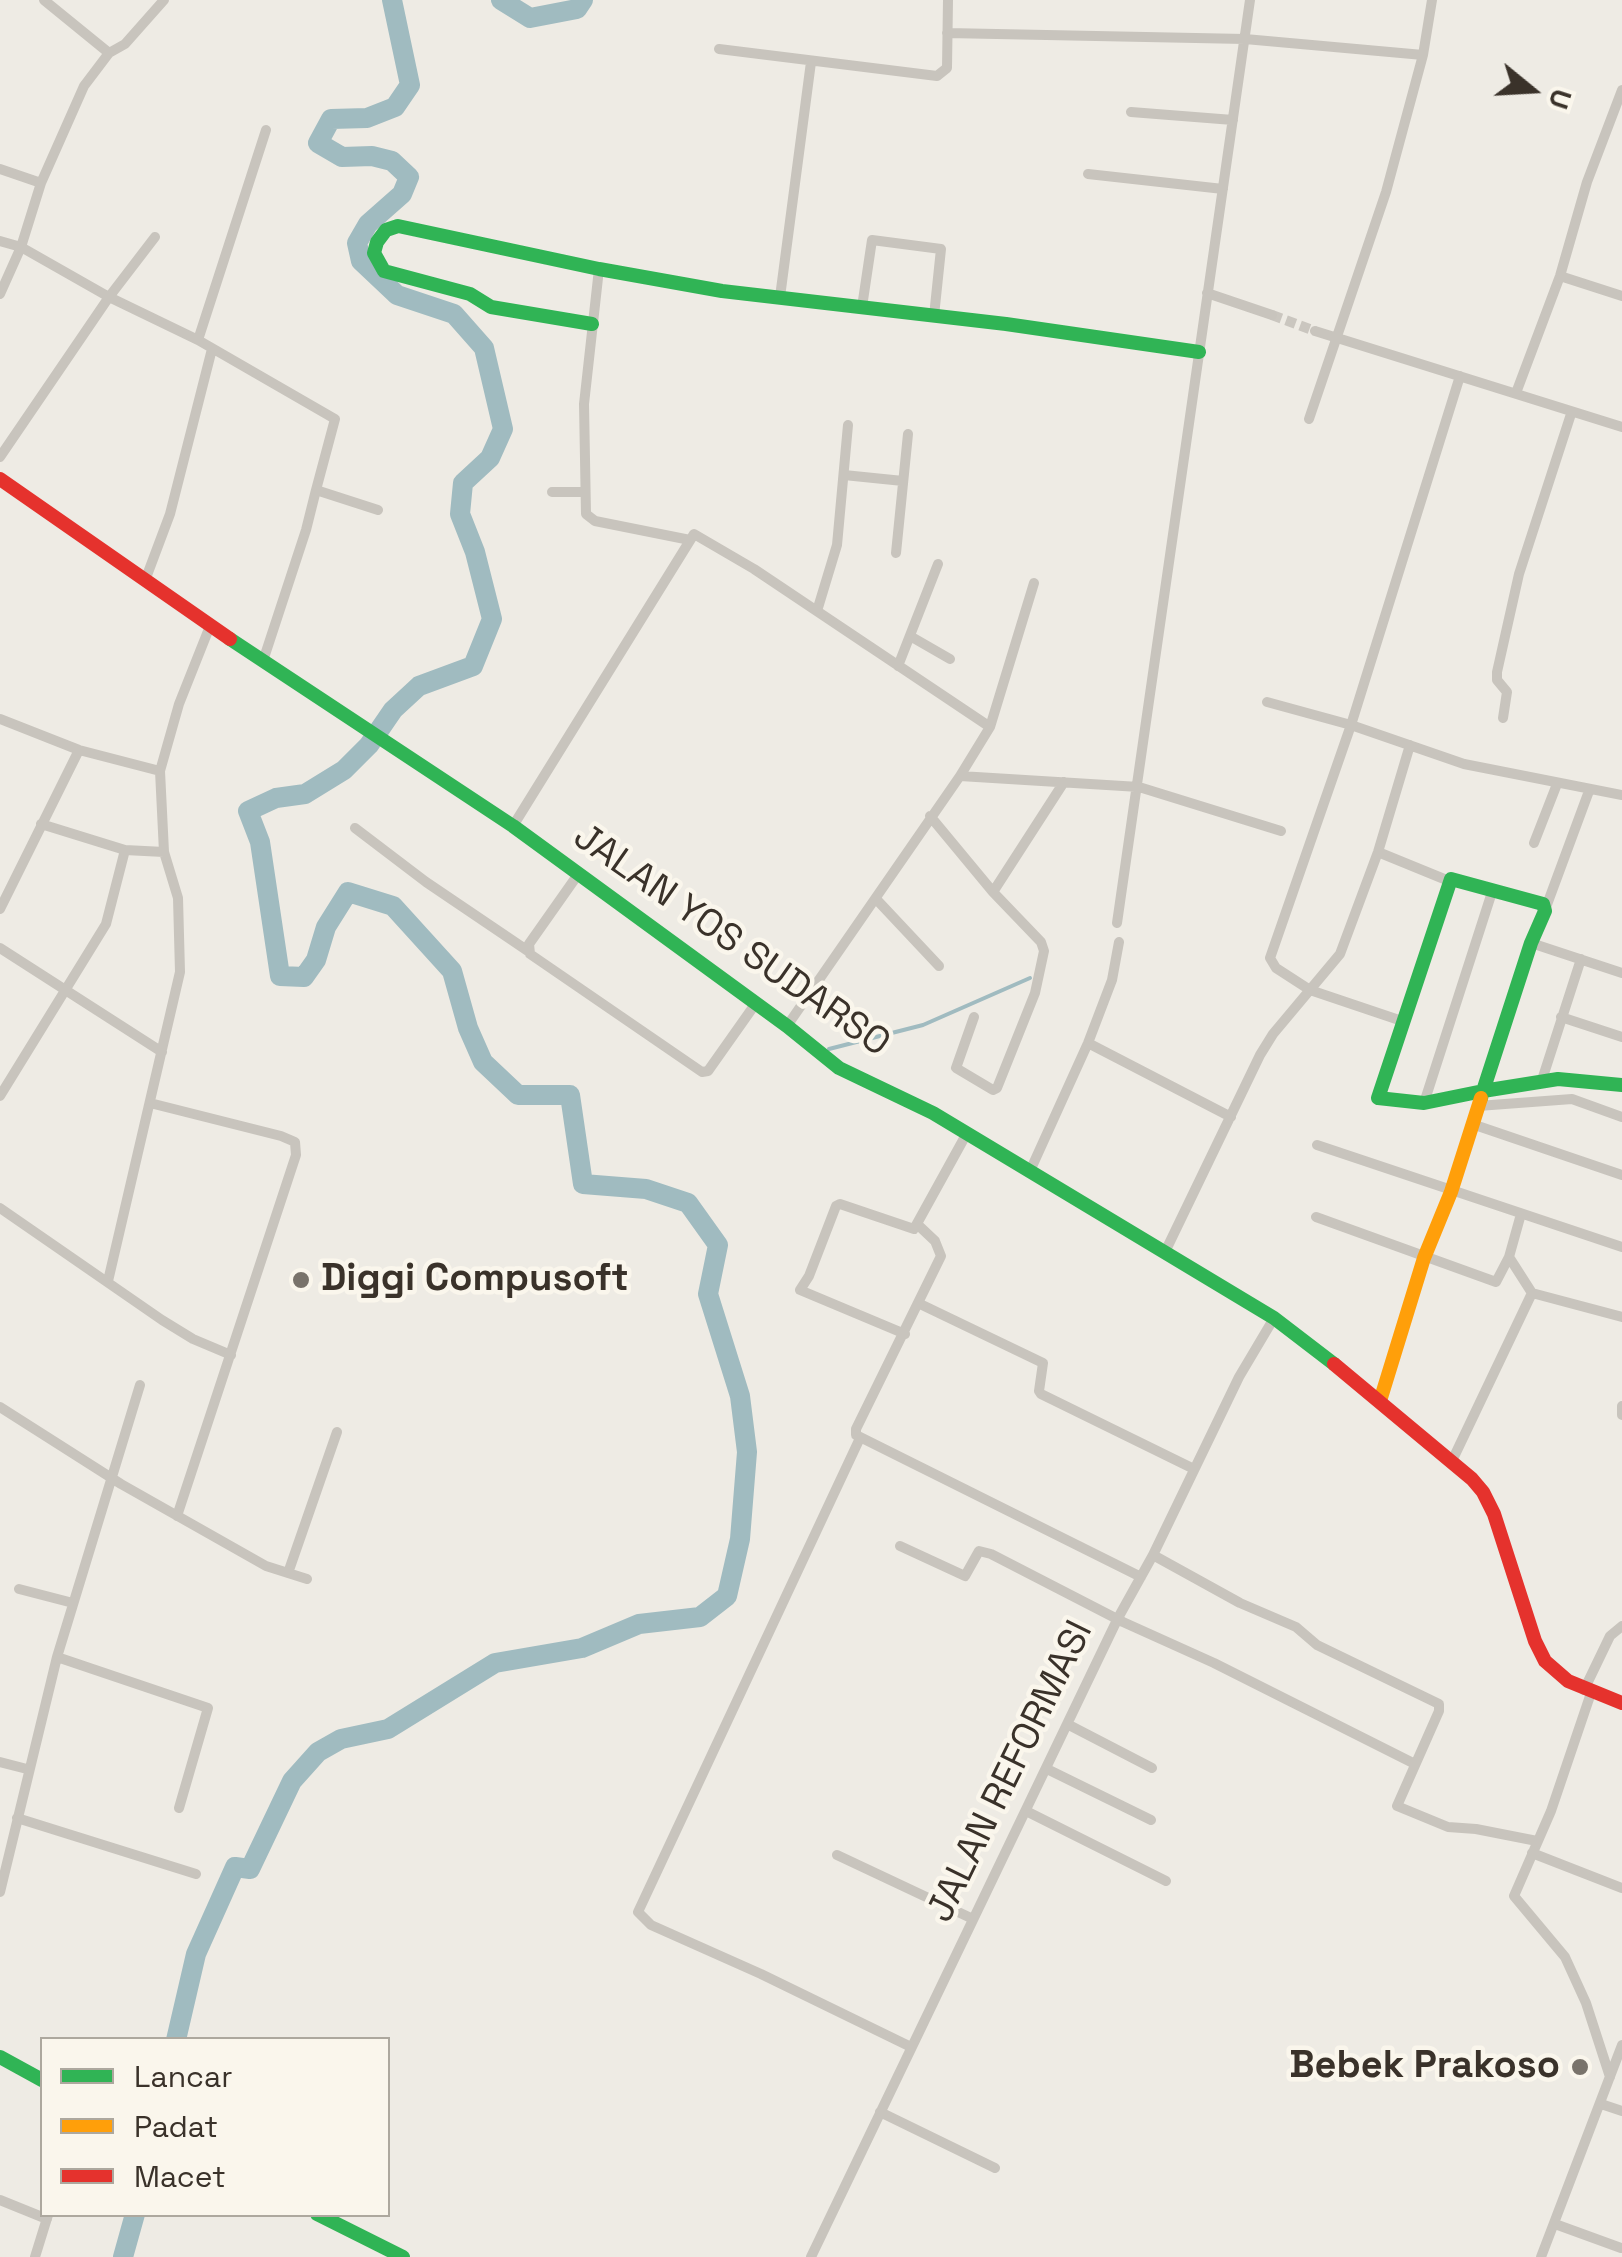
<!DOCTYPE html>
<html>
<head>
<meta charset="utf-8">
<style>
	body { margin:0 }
	#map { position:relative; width:1622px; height:2257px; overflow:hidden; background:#eeebe4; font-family:"Space Grotesk",sans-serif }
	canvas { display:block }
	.legend { position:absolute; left:40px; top:2037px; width:350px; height:180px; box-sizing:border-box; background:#faf6ec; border:2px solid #ada89e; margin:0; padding:12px 18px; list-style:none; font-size:30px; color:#3a322a }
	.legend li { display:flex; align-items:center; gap:20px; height:50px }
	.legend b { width:50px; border:2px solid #ada89e }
	.north { position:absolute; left:1482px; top:40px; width:100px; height:100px; -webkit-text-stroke:8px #faf6ec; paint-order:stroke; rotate:108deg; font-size:28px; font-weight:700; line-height:40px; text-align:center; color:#3a322a }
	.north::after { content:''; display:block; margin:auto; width:35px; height:45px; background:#3a322a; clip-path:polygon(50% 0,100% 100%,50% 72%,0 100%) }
</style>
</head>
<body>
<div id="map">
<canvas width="1622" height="2257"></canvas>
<ul class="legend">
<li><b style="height:12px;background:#30b455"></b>Lancar</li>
<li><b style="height:12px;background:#ff9f0a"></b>Padat</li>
<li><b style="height:12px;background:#e5322d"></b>Macet</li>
</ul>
<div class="north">U</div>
</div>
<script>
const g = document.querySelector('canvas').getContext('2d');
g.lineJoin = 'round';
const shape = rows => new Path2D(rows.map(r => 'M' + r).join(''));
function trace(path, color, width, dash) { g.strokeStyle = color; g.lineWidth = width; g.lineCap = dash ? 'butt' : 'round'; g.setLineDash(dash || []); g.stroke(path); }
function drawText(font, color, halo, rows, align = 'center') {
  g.font = font + ' "Space Grotesk",sans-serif'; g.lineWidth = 9; g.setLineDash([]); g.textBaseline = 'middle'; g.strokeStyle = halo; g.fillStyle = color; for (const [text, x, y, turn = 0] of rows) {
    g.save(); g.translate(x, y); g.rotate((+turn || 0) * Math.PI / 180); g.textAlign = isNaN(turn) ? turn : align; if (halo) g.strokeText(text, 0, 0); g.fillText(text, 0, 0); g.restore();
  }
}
const stream = shape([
	[829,1049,923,1025,1030,978]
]);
const river = shape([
	[501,0,530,18,577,9,583,0],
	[176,2040,196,1954,235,1867,250,1869,292,1781,318,1752,341,1739,388,1729,495,1663,582,1648,639,1624,700,1617,727,1596,740,1539,747,1452,740,1396,708,1294,718,1245,688,1203,646,1189,583,1184,570,1095,518,1095,483,1062,468,1028,452,971,393,906,348,892,326,927,316,960,304,977,280,976,260,842,248,811,276,798,305,794,344,770,369,745,393,710,419,686,473,666,492,619,475,552,460,514,463,483,490,458,503,429,484,348,454,314,397,295,361,261,357,243,368,224,402,194,409,177,392,161,372,156,342,157,318,143,331,119,367,118,395,107,410,85,392,0],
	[123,2257,135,2214]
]);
const streetTunnel = shape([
	[1272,315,1315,331]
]);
const street = shape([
	[44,0,109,53],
	[947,33,1245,39,1423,55],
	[719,49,937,76,947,68,948,0],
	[1131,112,1233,120],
	[0,169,41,183],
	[1088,174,1223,189],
	[0,241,21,247,109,297,198,340,335,419,316,490],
	[599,269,584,404,586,514,595,521,690,540],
	[1560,276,1622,296],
	[1207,293,1272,315],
	[0,294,21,247,41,183,84,86,109,53,125,44,164,0],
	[780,297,811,62],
	[862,307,872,240,941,249,934,316],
	[1315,331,1622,427],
	[198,340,266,130],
	[1516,393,1560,276,1587,182,1622,90],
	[1309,419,1386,192,1423,55,1432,0],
	[0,457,109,297,155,237],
	[844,475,903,481],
	[552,492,584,492],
	[896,553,908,434],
	[146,578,170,514,212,349],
	[817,611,837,545,848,425],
	[910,636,950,659],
	[263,661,306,530,316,490,378,510],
	[898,666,938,564],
	[1267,702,1351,725,1464,764,1622,795],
	[1503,718,1507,692,1497,680,1497,672,1519,574,1571,414],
	[0,719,79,750,160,771],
	[960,776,990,727,1034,583],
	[930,816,993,892,1064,782],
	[41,824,125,850],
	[513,826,694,534,754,569,990,727],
	[355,828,426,882,528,951],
	[1534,843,1557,784],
	[1378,852,1449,881],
	[579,873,529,944,530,954,702,1072,708,1071,756,1003],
	[877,900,939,966],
	[0,909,79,750],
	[1545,910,1589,791],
	[1117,923,1250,0],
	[1531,943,1622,973],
	[0,948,162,1052],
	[974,1017,956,1068,993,1090,997,1088,1035,993,1044,951,1041,942,993,892],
	[1561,1017,1622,1037],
	[1402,1021,1310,990,1276,968,1270,958,1351,725,1460,376],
	[787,1026,960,776,1139,787,1281,831],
	[1088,1043,1231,1117],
	[1541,1083,1581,959],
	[0,1096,106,924,125,850,164,852],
	[150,1103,281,1136,295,1142,296,1155,177,1516],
	[1424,1103,1493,889],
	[1478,1106,1572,1099,1622,1117],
	[1472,1124,1622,1175],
	[1317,1145,1622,1247],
	[1030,1171,1088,1043,1112,980,1119,942],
	[0,1208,162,1320,193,1339,231,1355],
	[1521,1214,1509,1257,1532,1293,1622,1317],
	[1316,1217,1496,1282,1509,1257],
	[917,1224,935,1241,941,1256,856,1429,856,1435,1141,1577],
	[1165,1252,1260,1055,1273,1034,1340,954,1378,852,1410,745],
	[108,1281,180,972,178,898,164,852,160,771,179,704,210,626],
	[918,1303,1043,1363,1039,1391,1041,1394,1194,1469],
	[905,1334,800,1290,809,1276,836,1206,840,1204,914,1229,967,1133],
	[1622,1406,1622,1415],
	[0,1407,121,1484,266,1566,307,1579],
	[860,1438,638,1912,651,1925,761,1974,911,2047],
	[1452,1461,1532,1293],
	[900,1546,965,1576,979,1551,991,1554,1123,1622,1214,1663,1415,1764],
	[1153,1555,1240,1603,1296,1627,1317,1645,1439,1704,1439,1711,1397,1806,1448,1827,1476,1829,1537,1841],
	[288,1573,337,1432],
	[19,1589,73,1603],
	[57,1657,208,1708,179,1808],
	[1584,1690,1610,1636,1622,1626],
	[1591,1693,1551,1811,1514,1896,1565,1957,1586,2003,1610,2077],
	[1069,1725,1152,1768],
	[0,1762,27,1769],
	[1047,1769,1151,1820],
	[1026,1811,1166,1881],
	[17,1818,196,1874],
	[1532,1853,1622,1888],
	[837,1855,973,1919],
	[0,1892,57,1657,140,1385],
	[1601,2104,1622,2111],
	[880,2112,995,2168],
	[0,2200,47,2219],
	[1555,2224,1621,2248],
	[35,2257,48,2215],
	[811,2257,1118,1618,1153,1555,1239,1377,1274,1318],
	[1541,2257,1622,2045]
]);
const fast = shape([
	[592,324,491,307,470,294,384,271,374,253,377,242,386,230,398,226,599,269,722,291,1006,324,1199,352],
	[230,639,513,826,787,1026,839,1068,933,1113,1274,1318,1334,1364],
	[1481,1098,1483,1091,1531,943,1545,911,1543,904,1451,879,1378,1098,1424,1103,1483,1091,1558,1079,1622,1085],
	[0,2057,42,2080],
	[317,2214,403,2257]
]);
const slow = shape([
	[1380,1401,1424,1258,1451,1192,1481,1098]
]);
const jam = shape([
	[0,479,230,639],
	[1334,1364,1472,1479,1483,1492,1494,1514,1535,1641,1545,1661,1568,1681,1622,1703]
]);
const markers = [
	[301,1280,10,"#79736b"],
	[1580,2067,10,"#79736b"]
];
const streetNames = [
	["JALAN YOS SUDARSO",731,941,35],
	["JALAN REFORMASI",1011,1772,-64]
];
const poiNames = [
	["Diggi Compusoft",321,1280],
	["Bebek Prakoso",1560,2067,"right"]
];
trace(stream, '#a0bbc0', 4);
trace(river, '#a0bbc0', 20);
trace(streetTunnel, '#cac6bf', 10, [10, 5]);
trace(street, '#c8c4bd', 10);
trace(fast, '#30b455', 14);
trace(slow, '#ff9f0a', 14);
trace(jam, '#e5322d', 14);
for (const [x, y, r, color] of markers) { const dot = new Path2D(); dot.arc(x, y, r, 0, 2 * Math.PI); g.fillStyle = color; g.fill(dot); trace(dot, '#faf6ec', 4); }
drawText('38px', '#3a322a', '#faf6ec', streetNames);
drawText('bold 38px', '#3a322a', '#faf6ec', poiNames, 'left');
</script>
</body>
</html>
